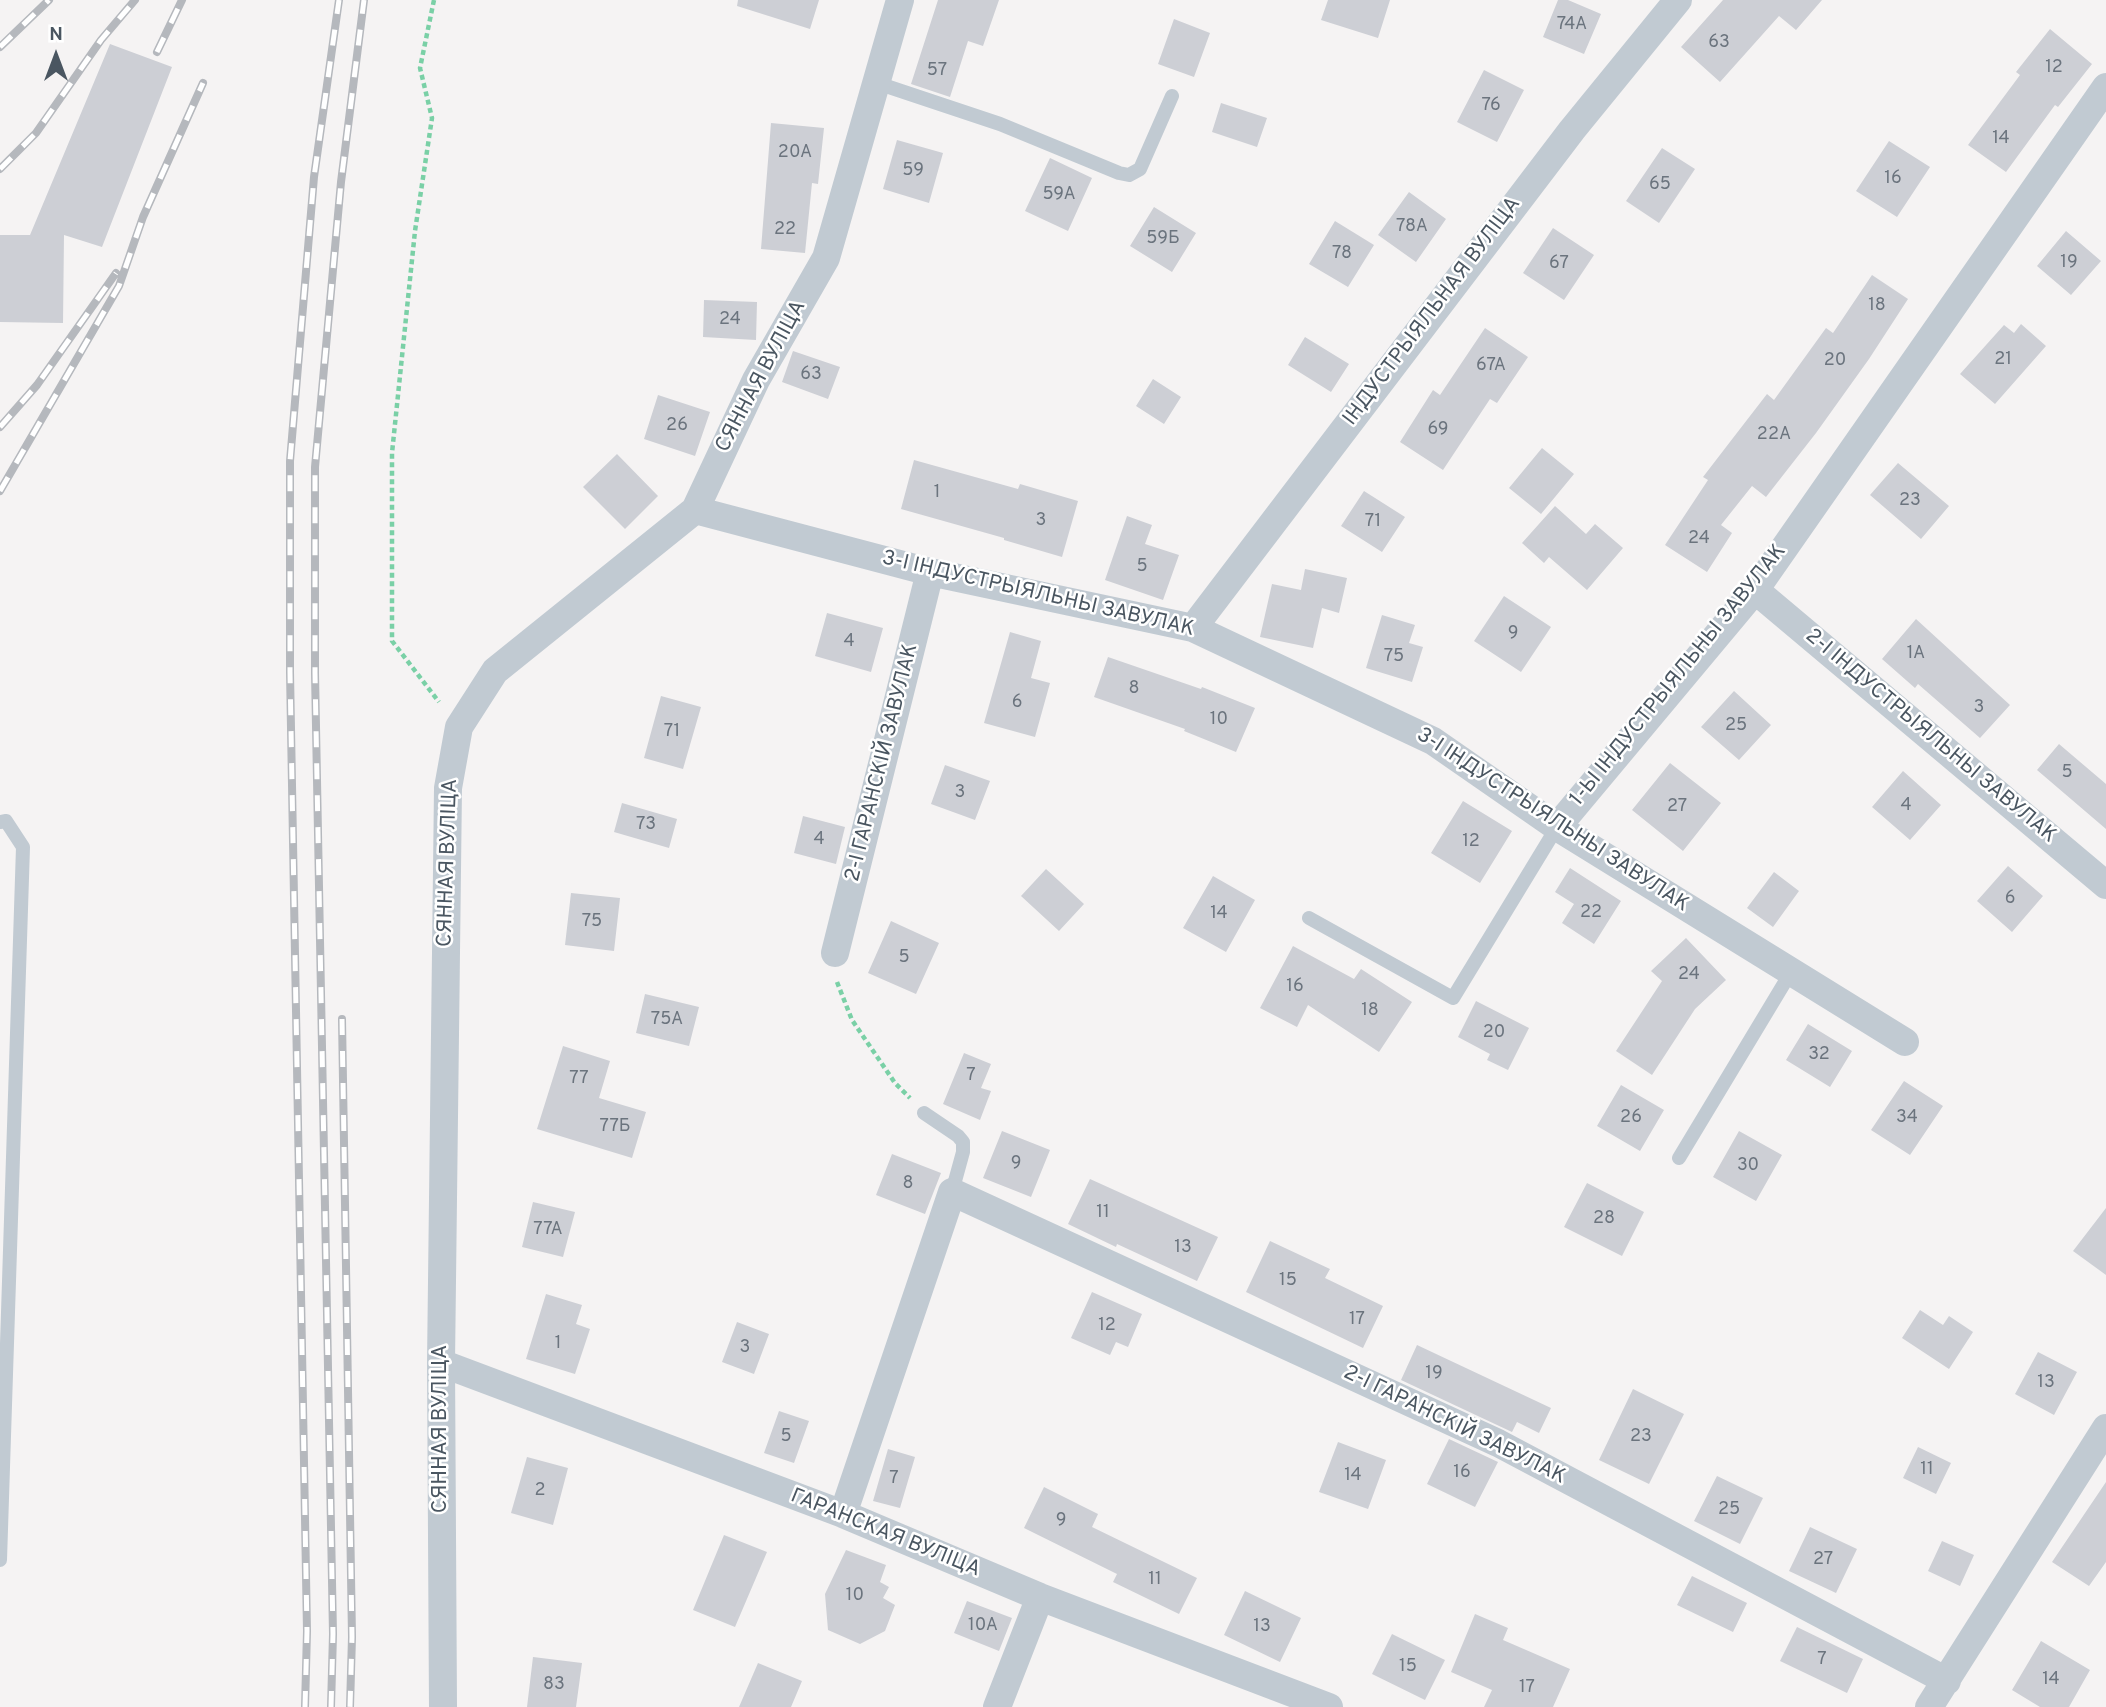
<!DOCTYPE html>
<html>
<head>
<meta charset="utf-8">
<style>
	body { margin:0 }
	#map { position:relative; width:2106px; height:1707px; overflow:hidden; background:#f5f3f3; font-family:Overpass,sans-serif }
	canvas { display:block }
	.north { position:absolute; left:21px; top:21px; width:70px; height:70px; -webkit-text-stroke:5px #fff; paint-order:stroke; rotate:0deg; font-size:19px; font-weight:700; line-height:28px; text-align:center; color:#4a5661 }
	.north::after { content:''; display:block; margin:auto; width:24px; height:32px; background:#4a5661; clip-path:polygon(50% 0,100% 100%,50% 72%,0 100%) }
</style>
</head>
<body>
<div id="map">
<canvas width="2106" height="1707"></canvas>
<div class="north">N</div>
</div>
<script>
const g = document.querySelector('canvas').getContext('2d');
g.lineJoin = 'round';
function fill(path, color) { g.fillStyle = color; g.fill(path, 'evenodd'); }
const shape = rows => new Path2D(rows.map(r => 'M' + r).join(''));
function trace(path, color, width, dash) { g.strokeStyle = color; g.lineWidth = width; g.lineCap = dash ? 'butt' : 'round'; g.setLineDash(dash || []); g.stroke(path); }
function drawText(font, color, halo, rows, align = 'center') {
  g.font = font + ' Overpass,sans-serif'; g.lineWidth = 5; g.setLineDash([]); g.textBaseline = 'middle'; g.strokeStyle = halo; g.fillStyle = color; for (const [text, x, y, turn = 0] of rows) {
    g.save(); g.translate(x, y); g.rotate((+turn || 0) * Math.PI / 180); g.textAlign = isNaN(turn) ? turn : align; if (halo) g.strokeText(text, 0, 0); g.fillText(text, 0, 0); g.restore();
  }
}
const building = shape([
	[738,0,819,0,810,29,737,6],
	[938,0,999,0,983,46,968,41,950,97,911,84],
	[1328,0,1390,0,1378,38,1321,20],
	[1558,0,1568,0,1601,14,1584,54,1543,37],
	[1723,0,1822,0,1796,30,1779,16,1720,82,1681,47],
	[1174,19,1210,33,1194,77,1158,64],
	[2050,29,2092,64,2058,107,2055,105,2006,172,1968,145,2020,75,2016,72],
	[110,44,172,67,102,247,64,235,63,323,0,322,0,235,30,235],
	[1484,70,1524,90,1497,142,1457,122],
	[1221,103,1267,118,1257,147,1212,132],
	[771,123,824,128,818,184,812,183,805,253,761,249],
	[897,140,943,153,929,203,883,189],
	[1889,141,1930,167,1897,217,1856,191],
	[1662,148,1695,169,1659,223,1626,201],
	[1050,158,1092,178,1068,231,1025,211],
	[1409,192,1446,219,1416,262,1378,235],
	[1154,207,1196,233,1172,272,1130,246],
	[1335,221,1374,245,1348,287,1309,264],
	[1553,228,1594,255,1564,300,1523,273],
	[2066,231,2101,261,2071,295,2037,266],
	[1872,275,1908,299,1869,359,1816,433,1766,497,1752,486,1721,525,1732,533,1707,572,1665,545,1708,480,1703,477,1733,438,1767,394,1774,400,1826,328,1833,333],
	[704,300,757,302,756,340,703,337],
	[2021,324,2046,346,1995,404,1960,374,2004,325,2014,333],
	[1485,328,1528,357,1497,403,1490,399,1443,470,1400,442,1433,390,1440,395],
	[1305,337,1349,364,1331,392,1288,365],
	[793,351,840,367,828,399,782,382],
	[1153,379,1181,397,1164,424,1136,406],
	[658,395,710,412,695,456,644,439],
	[1542,448,1574,474,1541,514,1509,488],
	[617,454,658,496,625,529,583,487],
	[914,460,1018,489,1020,484,1078,501,1062,557,1004,540,1004,538,901,509],
	[1898,463,1949,506,1921,539,1870,495],
	[1364,491,1405,517,1382,552,1341,526],
	[1555,506,1586,534,1595,524,1623,548,1587,590,1549,557,1544,563,1522,543],
	[1127,516,1152,525,1145,544,1179,555,1163,600,1105,580],
	[1305,569,1347,578,1339,613,1322,608,1313,648,1260,637,1272,584,1301,590],
	[1504,596,1551,627,1521,672,1474,641],
	[827,613,883,628,871,672,815,656],
	[1382,615,1415,625,1409,643,1423,647,1412,682,1366,668],
	[1916,619,2010,705,1980,738,1918,684,1915,688,1882,659],
	[1010,632,1041,641,1031,678,1050,683,1035,737,984,723],
	[1108,657,1201,689,1202,687,1255,708,1236,752,1184,731,1185,729,1094,697],
	[1734,691,1771,725,1739,760,1701,727],
	[661,696,701,707,683,769,644,758],
	[2059,744,2106,784,2106,829,2037,770],
	[1670,763,1721,803,1683,851,1632,810],
	[945,765,990,781,975,820,931,804],
	[1903,771,1941,805,1910,840,1872,807],
	[1463,801,1512,831,1480,883,1431,853],
	[622,803,677,819,669,848,614,832],
	[803,816,845,827,836,864,794,853],
	[2008,866,2043,896,2012,932,1977,901],
	[1570,868,1621,901,1594,944,1562,923,1574,904,1555,892],
	[1046,869,1084,904,1059,931,1021,896],
	[1774,872,1799,891,1773,927,1747,908],
	[1213,876,1255,900,1226,952,1183,928],
	[571,893,620,898,614,951,565,945],
	[891,921,939,943,916,994,868,973],
	[1686,938,1726,980,1695,1009,1652,1075,1616,1051,1662,981,1651,971],
	[1293,946,1354,979,1361,969,1412,1002,1379,1052,1308,1005,1297,1027,1260,1008],
	[645,994,699,1007,689,1046,636,1033],
	[1476,1001,1529,1028,1508,1070,1487,1060,1490,1054,1458,1037],
	[1808,1024,1852,1051,1830,1087,1786,1060],
	[563,1046,610,1061,599,1098,646,1112,632,1158,537,1129],
	[964,1053,991,1064,981,1088,991,1091,980,1120,943,1104],
	[1904,1081,1943,1106,1910,1155,1871,1130],
	[1621,1085,1664,1110,1640,1151,1597,1126],
	[1002,1131,1050,1150,1031,1197,983,1178],
	[1739,1131,1782,1155,1756,1201,1713,1177],
	[892,1154,941,1173,925,1214,876,1195],
	[1090,1179,1218,1237,1197,1281,1117,1244,1116,1247,1068,1224],
	[1587,1183,1644,1212,1622,1256,1564,1227],
	[533,1202,575,1212,563,1257,522,1247],
	[2106,1208,2106,1275,2073,1251],
	[1270,1241,1330,1269,1325,1278,1383,1306,1363,1348,1246,1292],
	[1092,1292,1142,1314,1128,1347,1116,1342,1110,1355,1071,1338],
	[546,1294,582,1305,576,1324,590,1329,575,1374,526,1359],
	[1920,1310,1943,1325,1949,1316,1973,1332,1949,1369,1902,1338],
	[737,1322,769,1334,754,1374,722,1362],
	[1417,1345,1551,1408,1539,1433,1517,1422,1512,1432,1401,1380],
	[2038,1352,2077,1372,2054,1415,2015,1394],
	[1633,1389,1684,1414,1649,1484,1599,1460],
	[779,1411,809,1421,794,1463,764,1453],
	[1449,1439,1498,1462,1475,1507,1427,1484],
	[1338,1442,1386,1460,1368,1509,1319,1492],
	[1918,1447,1951,1463,1936,1494,1903,1478],
	[888,1449,915,1457,900,1508,873,1501],
	[527,1457,568,1468,553,1525,511,1513],
	[1717,1476,1763,1498,1740,1544,1694,1521],
	[2106,1482,2106,1562,2089,1586,2052,1562],
	[1044,1487,1098,1514,1092,1527,1197,1578,1179,1614,1113,1582,1117,1574,1024,1528],
	[1810,1527,1857,1549,1836,1593,1789,1571],
	[724,1535,767,1552,735,1627,693,1610],
	[1942,1541,1974,1555,1960,1586,1928,1571],
	[846,1550,886,1565,880,1582,889,1587,883,1598,895,1605,885,1631,860,1644,828,1630,825,1594],
	[1692,1576,1747,1603,1733,1632,1677,1605],
	[1245,1591,1301,1618,1280,1662,1224,1635],
	[967,1601,1012,1618,999,1651,954,1633],
	[1475,1614,1508,1628,1503,1640,1570,1669,1553,1707,1484,1707,1492,1690,1451,1672],
	[1797,1627,1863,1659,1847,1693,1780,1661],
	[1392,1634,1445,1660,1425,1700,1372,1674],
	[2041,1641,2090,1670,2069,1707,2040,1707,2012,1690],
	[533,1657,582,1663,576,1707,527,1707],
	[758,1663,802,1681,791,1707,739,1707]
]);
const path = shape([
	[434,0,420,68,432,118,415,231,392,453,392,641,439,702],
	[837,982,852,1020,895,1083,910,1098]
]);
const lane = shape([
	[877,83,1000,124,1119,173,1129,175,1140,169,1172,96],
	[0,822,6,821,23,847,0,1560],
	[1309,918,1453,998,1557,827],
	[924,1113,958,1136,963,1142,963,1152,952,1192],
	[1679,1158,1791,972]
]);
const street = shape([
	[695,510,930,572,1193,628,1433,741,1557,827,1905,1042],
	[1755,590,2106,885],
	[1193,628,1572,130,1678,0],
	[1557,827,1755,590,2106,87],
	[835,953,930,572],
	[441,1363,843,1514,1040,1597,1329,1707],
	[843,1514,952,1192,1498,1443,1947,1681],
	[443,1707,441,1363,448,788,459,727,495,671,695,510,756,380,826,258,900,0],
	[997,1707,1040,1597],
	[1929,1707,2106,1428]
]);
const rail = shape([
	[0,47,49,0],
	[157,52,182,0],
	[0,169,36,133,101,40,135,0],
	[0,427,37,385,116,273],
	[0,491,119,286,143,217,203,83],
	[342,1019,352,1637,350,1707],
	[305,1707,307,1631,290,672,290,461,314,177,339,0],
	[331,1707,333,1634,315,673,315,467,341,182,364,0]
]);
const numberNames = [
	["74А",1572,25],
	["63",1719,43],
	["12",2054,68],
	["57",937,71],
	["76",1491,106],
	["14",2001,139],
	["20А",795,153],
	["59",913,171],
	["16",1893,179],
	["65",1660,185],
	["59А",1059,195],
	["78А",1412,227],
	["22",785,230],
	["59Б",1163,239],
	["78",1342,254],
	["19",2069,263],
	["67",1559,264],
	["18",1877,306],
	["24",730,320],
	["21",2003,360],
	["20",1835,361],
	["67А",1491,366],
	["63",811,375],
	["26",677,426],
	["69",1438,430],
	["22А",1774,435],
	["1",937,493],
	["23",1910,501],
	["3",1041,521],
	["71",1373,522],
	["24",1699,539],
	["5",1142,567],
	["9",1513,634],
	["4",849,642],
	["1А",1916,654],
	["75",1394,657],
	["8",1134,689],
	["6",1017,703],
	["3",1979,708],
	["10",1219,720],
	["25",1736,726],
	["71",672,732],
	["5",2067,773],
	["3",960,793],
	["4",1906,806],
	["27",1677,807],
	["73",646,825],
	["4",819,840],
	["12",1471,842],
	["6",2010,899],
	["22",1591,913],
	["14",1219,914],
	["75",592,922],
	["5",904,958],
	["24",1689,975],
	["16",1295,987],
	["18",1370,1011],
	["75А",667,1020],
	["20",1494,1033],
	["32",1819,1055],
	["7",971,1076],
	["77",579,1079],
	["26",1631,1118],
	["34",1907,1118],
	["77Б",615,1127],
	["9",1016,1164],
	["30",1748,1166],
	["8",908,1184],
	["11",1103,1213],
	["28",1604,1219],
	["77А",548,1230],
	["13",1183,1248],
	["15",1288,1281],
	["17",1357,1320],
	["12",1107,1326],
	["1",558,1344],
	["3",745,1348],
	["19",1434,1374],
	["13",2046,1383],
	["5",786,1437],
	["23",1641,1437],
	["11",1927,1470],
	["16",1462,1473],
	["14",1353,1476],
	["7",894,1479],
	["2",540,1491],
	["25",1729,1510],
	["9",1061,1521],
	["27",1823,1560],
	["11",1155,1580],
	["10",855,1596],
	["10А",983,1626],
	["13",1262,1627],
	["7",1822,1660],
	["15",1408,1667],
	["14",2051,1680],
	["83",554,1685],
	["17",1527,1688]
];
const streetNames = [
	["ІНДУСТРЫЯЛЬНАЯ ВУЛІЦА",1433,312,-53],
	["СЯННАЯ ВУЛІЦА",762,377,-62],
	["3-І ІНДУСТРЫЯЛЬНЫ ЗАВУЛАК",1038,595,13],
	["1-Ы ІНДУСТРЫЯЛЬНЫ ЗАВУЛАК",1679,676,-51],
	["2-І ІНДУСТРЫЯЛЬНЫ ЗАВУЛАК",1930,737,40],
	["2-І ГАРАНСКІЙ ЗАВУЛАК",883,763,-76],
	["3-І ІНДУСТРЫЯЛЬНЫ ЗАВУЛАК",1552,821,33],
	["СЯННАЯ ВУЛІЦА",449,863,-88],
	["2-І ГАРАНСКІЙ ЗАВУЛАК",1454,1426,26],
	["СЯННАЯ ВУЛІЦА",442,1429,-90],
	["ГАРАНСКАЯ ВУЛІЦА",885,1534,22]
];
fill(building, '#cdcfd5');
trace(path, '#7ad0a6', 4.5, [5, 3.5]);
trace(lane, '#c1cad2', 14);
trace(street, '#c1cad2', 28);
trace(rail, '#b5b8bd', 8);
trace(rail, '#fff', 5, [16]);
drawText('18px', '#6b747e', null, numberNames);
drawText('21px', '#4a5661', '#fff', streetNames);
</script>
</body>
</html>
